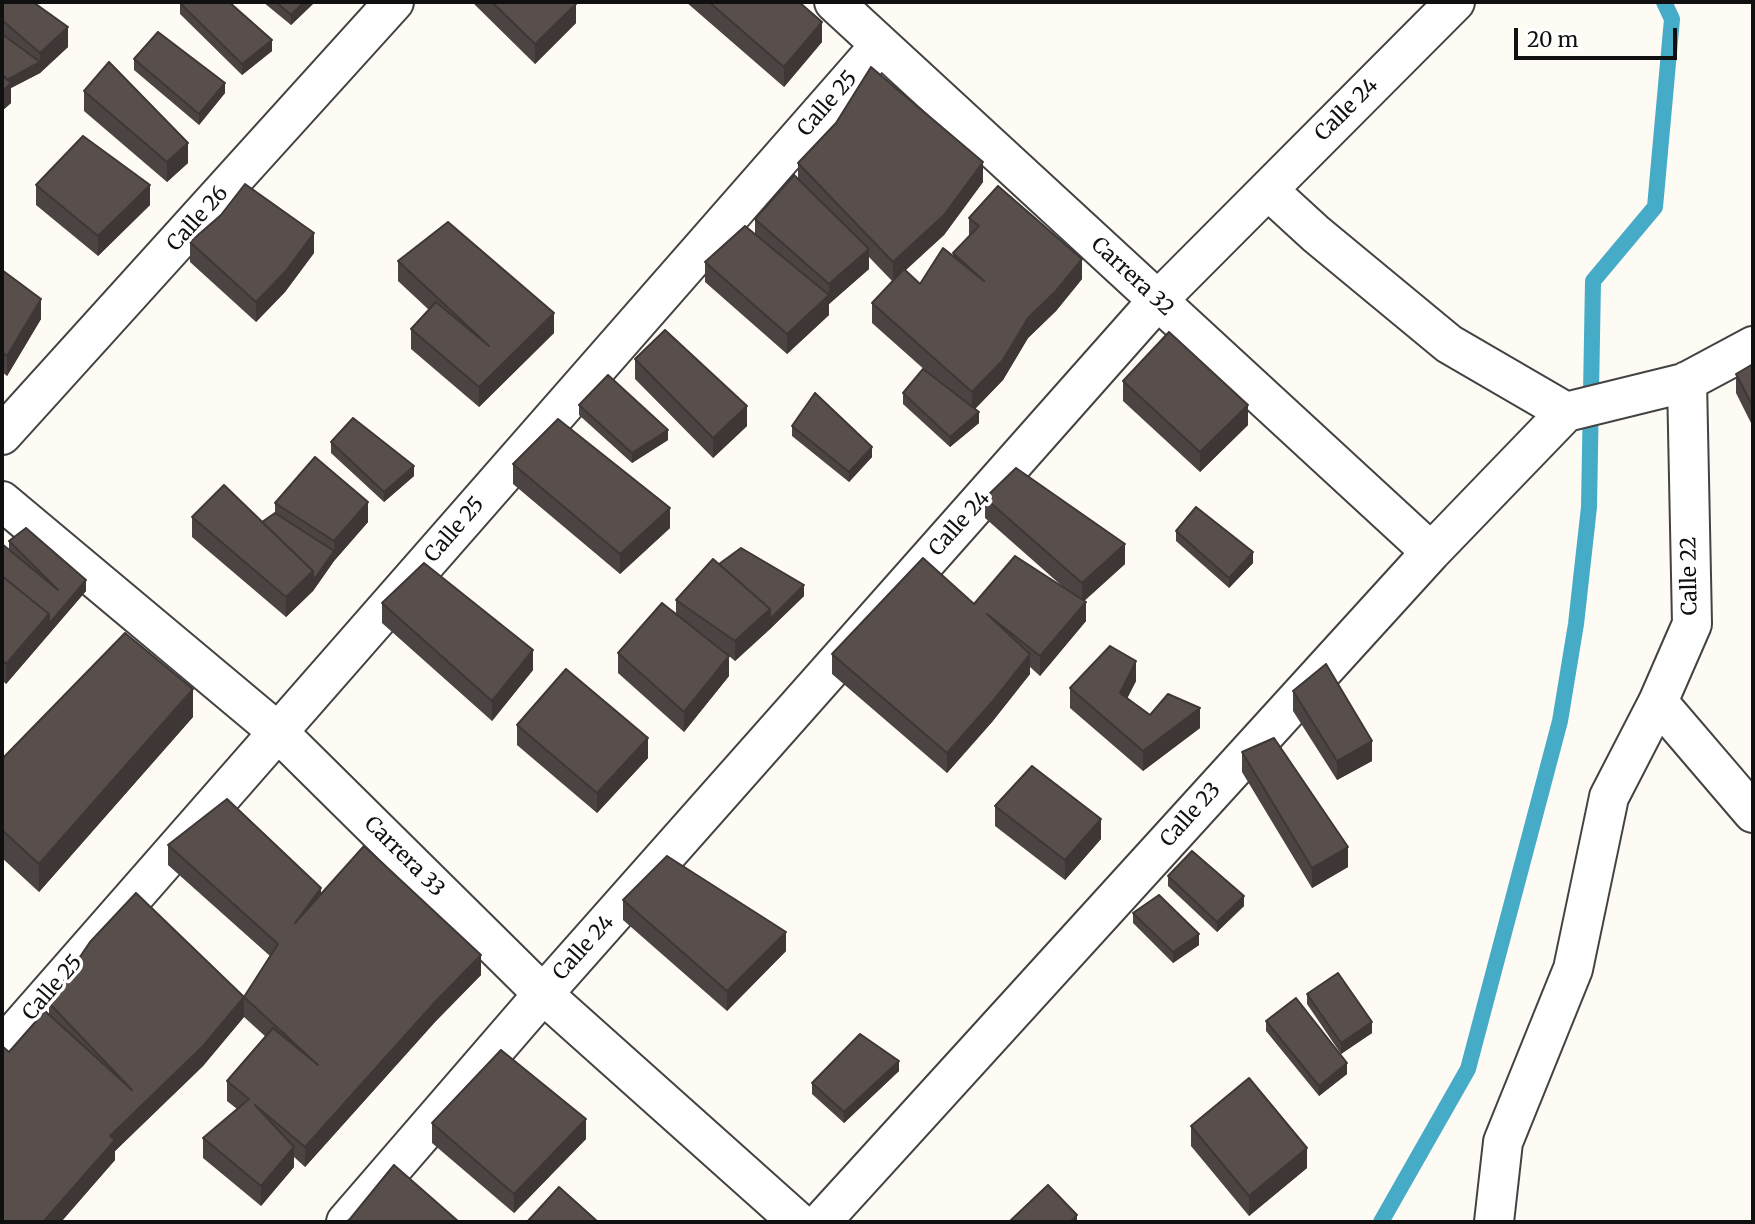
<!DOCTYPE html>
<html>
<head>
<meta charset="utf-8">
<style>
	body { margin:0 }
	#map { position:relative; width:1755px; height:1224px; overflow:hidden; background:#fefaf4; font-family:Merriweather,serif }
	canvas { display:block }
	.frame { position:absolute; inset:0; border:4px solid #101010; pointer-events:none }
	.scale { position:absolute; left:1514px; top:28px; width:163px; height:32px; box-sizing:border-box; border:4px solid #101010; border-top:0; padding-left:9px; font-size:21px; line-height:24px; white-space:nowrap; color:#101010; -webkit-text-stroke:5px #fff; paint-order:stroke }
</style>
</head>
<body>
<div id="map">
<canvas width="1755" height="1224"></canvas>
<div class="frame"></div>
<div class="scale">20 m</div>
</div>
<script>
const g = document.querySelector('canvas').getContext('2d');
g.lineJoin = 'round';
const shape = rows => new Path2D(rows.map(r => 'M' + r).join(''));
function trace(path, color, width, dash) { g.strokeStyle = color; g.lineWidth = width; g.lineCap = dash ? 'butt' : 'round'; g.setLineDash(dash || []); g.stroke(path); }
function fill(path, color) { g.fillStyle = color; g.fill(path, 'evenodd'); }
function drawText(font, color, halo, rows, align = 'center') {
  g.font = font + ' Merriweather,serif'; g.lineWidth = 7; g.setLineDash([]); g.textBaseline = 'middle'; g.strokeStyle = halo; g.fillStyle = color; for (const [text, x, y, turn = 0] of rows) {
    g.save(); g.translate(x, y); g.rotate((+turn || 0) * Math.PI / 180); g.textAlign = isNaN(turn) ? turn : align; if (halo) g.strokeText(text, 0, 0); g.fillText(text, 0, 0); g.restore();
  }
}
const stream = shape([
	[1381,1222,1468,1069,1560,721,1576,624,1589,507,1593,281,1655,207,1672,19,1664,2]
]);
const street = shape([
	[834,2,1431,552],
	[1268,190,1316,234,1449,344,1566,412],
	[1687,381,1692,624,1658,702,1753,813],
	[1566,412,1684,383,1753,346],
	[2,435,394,2],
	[2,501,278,732,543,994,798,1222],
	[2,1047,880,45],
	[346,1222,543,994,1158,300,1455,2],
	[821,1222,1431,552,1566,412],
	[1494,1222,1503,1142,1573,969,1609,797,1658,702]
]);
const wall = shape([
	[2,2,68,47,40,73,11,88,11,103,2,111],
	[263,2,315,2,291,25],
	[472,2,574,2,576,23,535,64],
	[686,2,799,2,822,42,784,87],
	[180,3,272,51,242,75,180,14],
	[134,59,225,93,199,125,134,70],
	[84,91,188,163,167,182,84,111],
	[798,163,983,182,944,235,905,270,920,284,953,256,953,253,969,236,969,218,1082,279,1056,311,1028,338,1003,380,975,409,979,423,950,447,903,404,903,393,926,371,872,323,872,303,893,282,869,257,869,269,829,304,829,315,787,354,705,282,705,262,755,234,755,219,798,180],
	[36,185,150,205,98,256,36,205],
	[190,242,314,253,285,292,256,322,190,262],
	[398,261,554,333,479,407,411,349,411,329,429,310,398,281],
	[2,270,41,319,7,376,2,372],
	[635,359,747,426,713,458,635,379],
	[1753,364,1753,427,1736,393,1736,374],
	[1123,381,1248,425,1200,472,1123,401],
	[579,405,668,440,632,463,579,415],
	[792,426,872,457,849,482,792,436],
	[331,442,414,476,384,502,331,453],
	[513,464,670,528,620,574,513,484],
	[985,498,1125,564,1085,600,1086,621,1040,676,1030,667,1030,674,992,722,947,773,832,674,832,654,974,604,1062,586,985,518],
	[275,503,368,522,334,561,313,591,286,617,192,537,192,517,262,522,275,513],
	[1176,531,1253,563,1229,588,1176,541],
	[9,541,86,591,6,684,2,680,2,544,9,550],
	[719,564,804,596,770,629,735,661,729,656,729,676,684,732,618,673,618,653,676,614,676,600],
	[382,603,533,670,492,721,382,623],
	[1136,681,1127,698,1150,715,1200,728,1143,771,1070,708,1070,688],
	[1293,691,1372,761,1337,780,1293,711],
	[193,717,39,892,2,858,2,759],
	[517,725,648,758,597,813,517,745],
	[1242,752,1348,867,1312,888,1242,772],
	[995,806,1101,839,1065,880,995,826],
	[168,845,321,895,481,975,435,1022,305,1167,294,1157,294,1167,261,1206,203,1158,203,1138,237,1109,227,1101,227,1081,266,1037,244,1017,244,997,270,956,168,865],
	[1168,876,1244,906,1217,932,1168,886],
	[623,900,786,951,727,1011,623,920],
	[1133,913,1199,945,1173,963,1133,923],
	[1307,994,1372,1033,1341,1054,1307,1004],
	[49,1003,244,1017,203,1066,115,1151,115,1160,61,1222,2,1222,2,1046,9,1052,49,1015],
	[1266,1021,1347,1074,1319,1096,1266,1031],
	[899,1071,844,1123,812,1094,812,1083],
	[432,1123,586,1139,514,1213,432,1143],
	[1191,1126,1307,1168,1249,1216,1191,1146]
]);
const shadedWall = shape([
	[304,2,315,2,291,25,291,15],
	[576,4,576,23,535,64,535,44],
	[822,22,822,42,784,87,784,67],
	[68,27,68,47,40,73,11,88,11,103,2,111,2,92,6,81,40,62,40,53],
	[272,40,272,51,242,75,242,64],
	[225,83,225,93,199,125,199,114],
	[188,143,188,163,167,182,167,162],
	[983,162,983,182,944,235,893,282,893,262],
	[150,185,150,205,98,256,98,236],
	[314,233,314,253,285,292,256,322,256,302],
	[869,249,869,269,829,304,829,284],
	[1082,259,1082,279,1056,311,1028,338,1003,380,972,412,972,392,1028,318],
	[829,295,829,315,787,354,787,334],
	[41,299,41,319,7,376,7,356],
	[554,313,554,333,479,407,479,387],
	[1248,405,1248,425,1200,472,1200,452],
	[747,406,747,426,713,458,713,438],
	[979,412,979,423,950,447,950,437],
	[668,430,668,440,632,463,632,453],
	[872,447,872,457,849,482,849,472],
	[414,466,414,476,384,502,384,492],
	[368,502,368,522,334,561,334,541],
	[670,508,670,528,620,574,620,554],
	[1125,544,1125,564,1082,603,1082,583],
	[334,551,334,561,313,591,286,617,286,597],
	[1253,552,1253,563,1229,588,1229,578],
	[86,580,86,591,49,634,49,624],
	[804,585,804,596,770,629,735,661,735,641,770,609],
	[1086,602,1086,621,1040,676,1040,656],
	[49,614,49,634,6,684,6,664],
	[533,650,533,670,492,721,492,701],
	[1030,654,1030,674,992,722,947,773,947,753],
	[729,656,729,676,684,732,684,712],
	[1136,661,1136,681,1120,713,1120,693],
	[193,689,193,717,39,892,39,864],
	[1200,708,1200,728,1143,771,1143,751],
	[648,738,648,758,597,813,597,793],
	[1372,741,1372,761,1337,780,1337,761],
	[1101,819,1101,839,1065,880,1065,860],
	[1348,847,1348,867,1312,888,1312,868],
	[4,880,4,890,2,894,2,884],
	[321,888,321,908,295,923],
	[1244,896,1244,906,1217,932,1217,922],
	[786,932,786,951,727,1011,727,991],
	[1199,934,1199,945,1173,963,1173,952],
	[481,955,481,975,435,1022,305,1167,305,1147,435,1002],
	[244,997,244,1017,203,1066,115,1151,115,1160,61,1222,43,1222,110,1136],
	[1372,1022,1372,1033,1341,1054,1341,1043],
	[899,1061,899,1071,844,1123,844,1112],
	[1347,1063,1347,1074,1319,1096,1319,1086],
	[586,1119,586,1139,514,1213,514,1194],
	[294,1147,294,1167,261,1206,261,1186],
	[1307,1148,1307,1168,1249,1216,1249,1196],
	[1077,1215,1077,1222,1070,1222]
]);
const building = shape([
	[2,2,33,2,68,27,40,53,2,20,2,2],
	[182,2,229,2,272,40,242,64,180,3,182,2],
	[276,2,304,2,291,15,276,2],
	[492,2,574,2,576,4,535,44,492,2],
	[709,2,799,2,822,22,784,67,709,2],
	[158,32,225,83,199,114,134,59,158,32],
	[2,34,40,62,7,80,2,74,2,34],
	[109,62,188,143,167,162,84,91,109,62],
	[871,67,983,162,944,215,893,262,798,163,836,123,871,67],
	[2,74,11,83,2,92,2,74],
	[83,136,150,185,98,236,36,185,83,136],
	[794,175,869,249,829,284,755,219,794,175],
	[245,184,314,233,285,272,256,302,190,242,221,215,245,184],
	[998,186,1082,259,1056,291,1028,318,1003,360,972,392,872,303,904,269,920,284,943,248,984,281,953,253,979,226,969,218,998,186],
	[448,222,554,313,479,387,411,329,436,302,489,346,398,261,448,222],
	[745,226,829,295,787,334,705,262,745,226],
	[2,270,41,299,7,356,2,352,2,270],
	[665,330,747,406,713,438,635,359,665,330],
	[1169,332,1248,405,1200,452,1123,381,1169,332],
	[1753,364,1753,407,1736,374,1753,364],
	[923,369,979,412,950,437,903,393,923,369],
	[608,375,668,430,632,453,579,405,608,375],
	[815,393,872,447,849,472,792,426,815,393],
	[353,418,414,466,384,492,331,442,353,418],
	[558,419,670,508,620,554,513,464,558,419],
	[315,457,368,502,334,541,275,503,315,457],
	[1016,468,1125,544,1082,583,985,498,1016,468],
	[224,485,313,571,286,597,192,517,224,485],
	[1196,507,1253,552,1229,578,1176,531,1196,507],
	[275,513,334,551,313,581,313,571,262,522,275,513],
	[26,528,86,580,49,624,49,614,2,576,2,544,58,590,9,541,26,528],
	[741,548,804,585,770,619,770,609,719,564,741,548],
	[1015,556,1086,602,1040,656,987,614,1030,654,992,702,947,753,832,654,923,558,974,604,1015,556],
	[713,559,770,609,735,641,676,600,713,559],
	[424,563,533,650,492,701,382,603,424,563],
	[2,576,49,614,6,664,2,660,2,576],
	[662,603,729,656,684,712,618,653,662,603],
	[125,633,193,689,39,864,2,830,2,759,125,633],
	[1110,646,1136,661,1120,693,1150,715,1168,694,1200,708,1143,751,1070,688,1110,646],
	[1326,664,1372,741,1337,761,1293,691,1326,664],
	[566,669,648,738,597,793,517,725,566,669],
	[1274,738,1348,847,1312,868,1242,752,1274,738],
	[1032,766,1101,819,1065,860,995,806,1032,766],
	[227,799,321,888,295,923,364,846,481,955,435,1002,305,1147,255,1105,294,1147,261,1186,203,1138,249,1099,227,1081,273,1028,318,1065,244,997,278,944,168,845,227,799],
	[1192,851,1244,896,1217,922,1168,876,1192,851],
	[667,856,786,932,727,991,623,900,667,856],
	[136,893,244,997,203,1046,110,1136,115,1140,43,1222,4,1222,2,1220,2,1046,9,1052,45,1011,132,1090,49,1003,90,942,136,893],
	[1159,895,1199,934,1173,952,1133,913,1159,895],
	[1338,973,1372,1022,1341,1043,1307,994,1338,973],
	[1296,998,1347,1063,1319,1086,1266,1021,1296,998],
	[860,1034,899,1061,844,1112,812,1083,860,1034],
	[501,1050,586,1119,514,1194,432,1123,501,1050],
	[1249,1078,1307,1148,1249,1196,1191,1126,1249,1078],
	[394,1165,459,1222,346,1222,350,1219,394,1165],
	[1048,1185,1077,1215,1070,1222,1009,1222,1048,1185],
	[559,1187,598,1222,527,1222,559,1187]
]);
const streetNames = [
	["Calle 25",828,104,-49],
	["Calle 24",1347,110,-45],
	["Calle 26",198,219,-48],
	["Carrera 32",1132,277,43],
	["Calle 24",960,524,-48],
	["Calle 25",455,530,-49],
	["Calle 22",1690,576,-91],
	["Calle 23",1191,815,-48],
	["Carrera 33",404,857,45],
	["Calle 24",584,948,-48],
	["Calle 25",53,988,-49]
];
trace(stream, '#45abc7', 16);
trace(street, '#434343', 42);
trace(street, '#fff', 38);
fill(wall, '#4c4442');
fill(shadedWall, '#3e3736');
fill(building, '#584f4d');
trace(building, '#3e3736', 2);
drawText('21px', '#101010', '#fff', streetNames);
</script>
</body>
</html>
